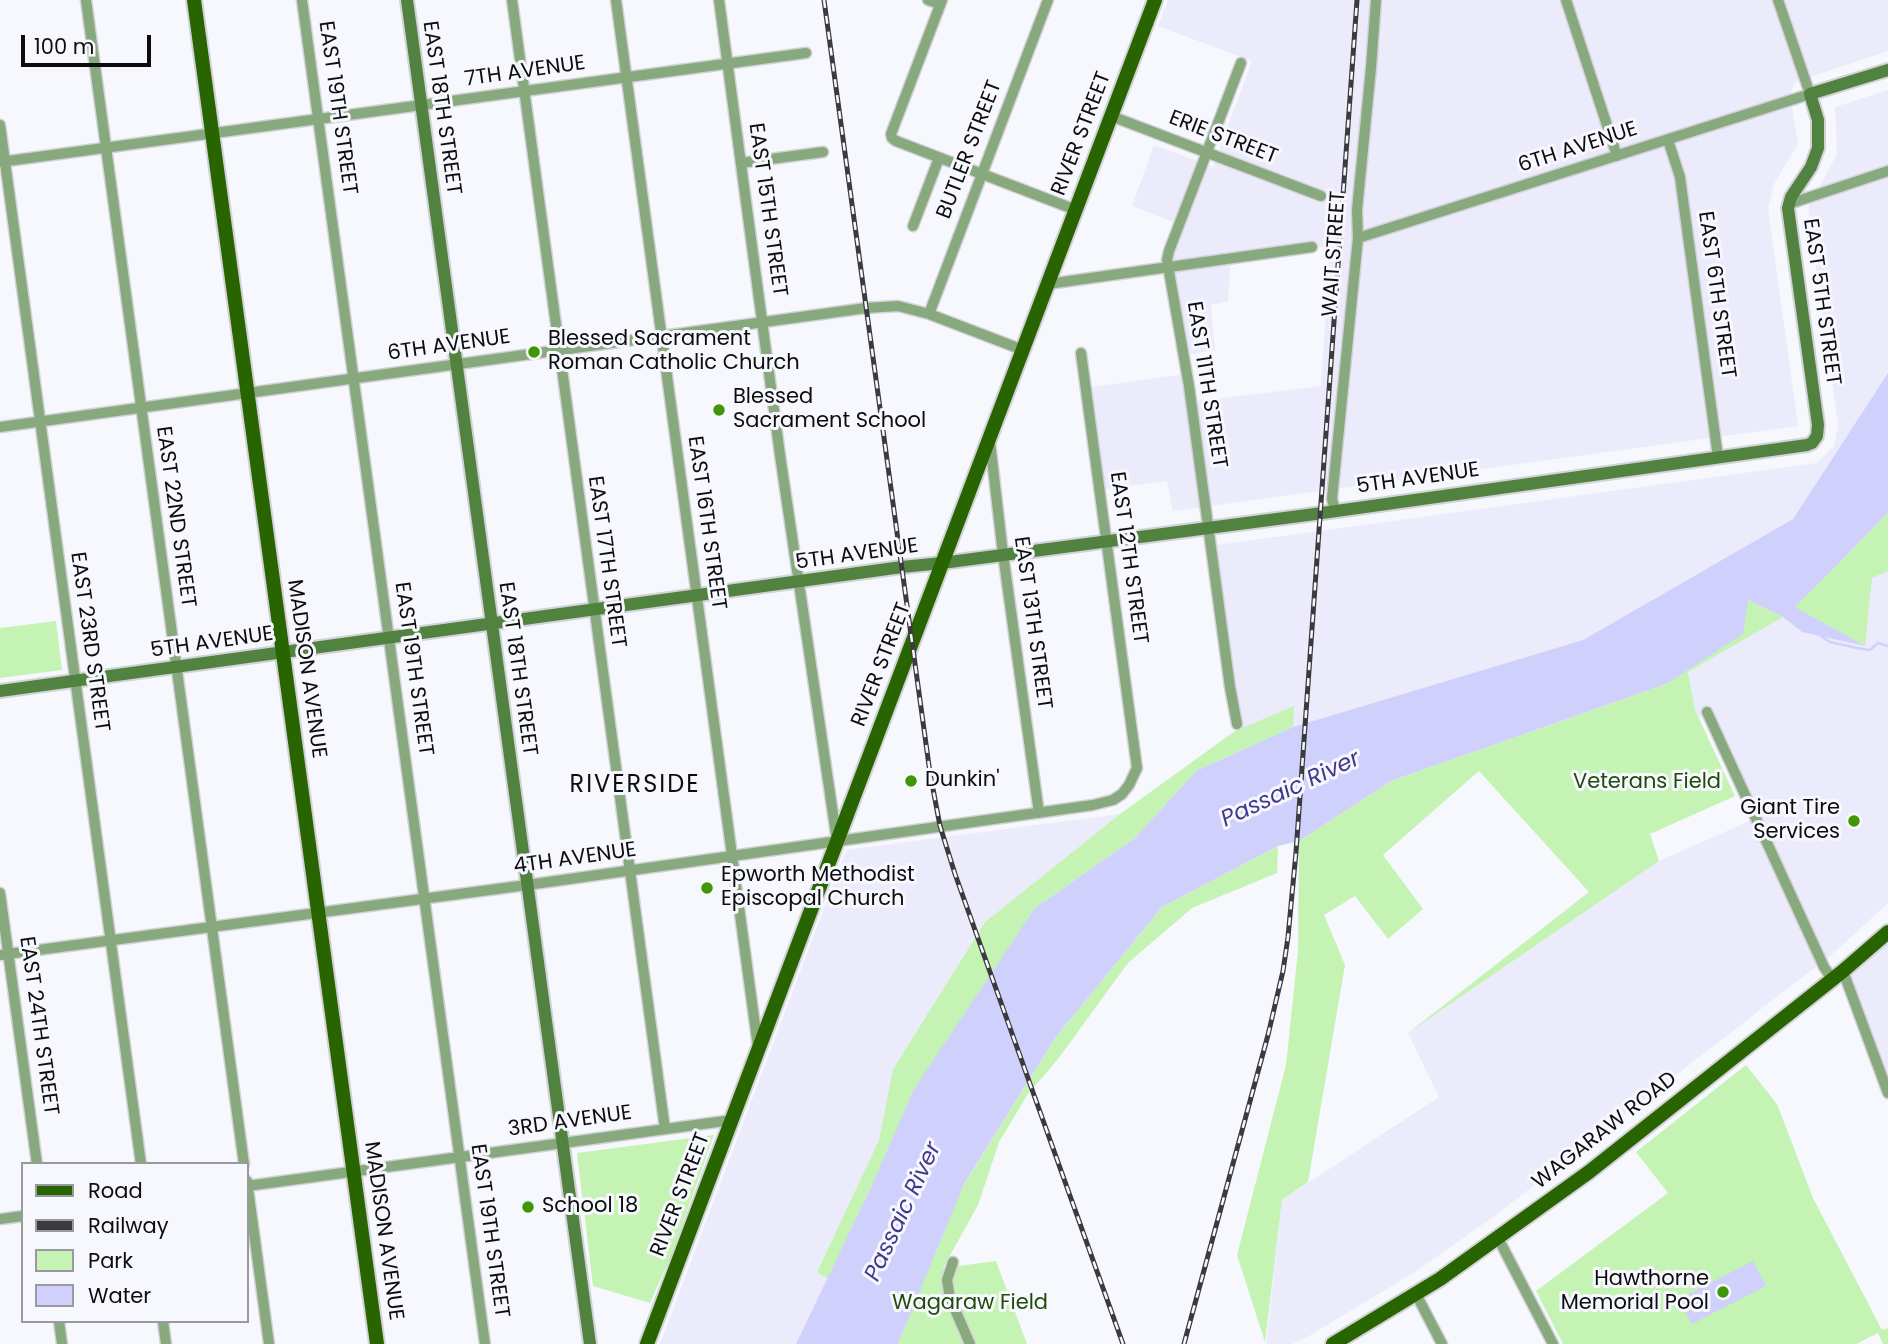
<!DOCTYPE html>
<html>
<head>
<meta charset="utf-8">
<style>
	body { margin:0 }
	#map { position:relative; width:1888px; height:1344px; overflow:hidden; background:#f7f7fe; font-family:Poppins,sans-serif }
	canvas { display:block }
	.legend { position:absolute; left:21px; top:1162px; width:228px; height:161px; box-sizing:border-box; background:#f7f7fe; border:2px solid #99999f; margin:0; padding:9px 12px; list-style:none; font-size:21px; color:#0d0d10 }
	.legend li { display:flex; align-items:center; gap:14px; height:35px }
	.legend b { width:35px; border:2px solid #99999f }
	.scale { position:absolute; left:21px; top:35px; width:130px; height:32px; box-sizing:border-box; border:4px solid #0d0d10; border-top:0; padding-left:9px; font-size:21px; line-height:24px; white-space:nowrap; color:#0d0d10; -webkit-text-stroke:5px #f7f7fe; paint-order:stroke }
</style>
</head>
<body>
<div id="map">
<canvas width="1888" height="1344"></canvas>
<ul class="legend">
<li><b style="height:9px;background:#286500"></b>Road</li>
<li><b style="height:9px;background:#3b3b3f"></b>Railway</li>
<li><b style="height:19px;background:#c5f3b4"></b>Park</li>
<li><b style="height:19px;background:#d0d0fc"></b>Water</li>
</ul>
<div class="scale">100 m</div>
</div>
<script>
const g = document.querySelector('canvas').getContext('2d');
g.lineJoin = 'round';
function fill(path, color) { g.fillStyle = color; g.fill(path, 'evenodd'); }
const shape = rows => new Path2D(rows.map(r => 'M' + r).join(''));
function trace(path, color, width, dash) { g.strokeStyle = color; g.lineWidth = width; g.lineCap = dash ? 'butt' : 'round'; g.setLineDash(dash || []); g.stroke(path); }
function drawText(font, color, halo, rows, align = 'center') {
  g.font = font + ' Poppins,sans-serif'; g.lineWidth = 6; g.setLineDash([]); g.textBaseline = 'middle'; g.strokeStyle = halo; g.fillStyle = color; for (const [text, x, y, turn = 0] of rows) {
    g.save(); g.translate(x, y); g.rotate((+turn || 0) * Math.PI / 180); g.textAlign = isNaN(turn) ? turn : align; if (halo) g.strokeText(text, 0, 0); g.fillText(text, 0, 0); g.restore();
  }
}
const built = shape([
	[1168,0,1888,0,1888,51,1795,82,1790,95,1798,144,1774,184,1768,208,1798,426,1173,511,1167,481,1098,490,1085,388,1186,374,1191,402,1321,386,1330,246,1231,259,1228,301,1211,305,1215,350,1184,355,1162,268,1179,224,1132,206,1154,145,1213,167,1252,61,1158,26],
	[1888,90,1888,373,1793,519,1583,640,1293,727,1293,707,1235,731,1210,546,1817,463,1834,446,1838,425,1808,208,1837,154,1835,107],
	[1888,571,1888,903,1836,951,1497,1214,1418,1270,1309,1336,1292,1344,1266,1344,1282,1200,1439,1097,1408,1033,1659,861,1761,816,1713,711,1699,718,1695,710,1688,672,1783,617,1802,632,1872,578],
	[1120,814,985,922,893,1069,879,1140,817,1272,828,1279,796,1344,660,1344,846,850],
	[1888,942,1888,1075,1851,977]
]);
const green = shape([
	[1888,513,1888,571,1872,578,1865,646,1794,607],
	[1748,600,1783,617,1688,672,1695,710,1735,796,1650,834,1659,861,1408,1033,1589,892,1479,771,1383,855,1423,909,1388,939,1355,896,1324,915,1345,965,1308,1182,1282,1200,1265,1342,1237,1255,1286,1065,1298,951,1299,841,1391,781,1666,684],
	[56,621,62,670,0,678,0,628],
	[1294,706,1293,727,1196,771,1135,838,1035,908,872,1185,828,1279,817,1272,879,1140,893,1069,985,922,1120,814,1235,731],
	[1278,846,1277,873,1192,908,1128,963,1058,1059,1028,1094,999,1142,978,1205,943,1268,996,1261,1027,1344,898,1344,960,1191,1055,1038,1162,907],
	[1746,1065,1777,1104,1813,1198,1882,1330,1888,1328,1888,1344,1883,1344,1878,1333,1856,1344,1563,1344,1536,1291,1668,1193,1636,1152],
	[714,1135,671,1256,650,1303,593,1286,577,1153]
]);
const water = shape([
	[1888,373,1888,513,1795,607,1865,646,1802,632,1783,617,1748,600,1743,634,1666,684,1391,781,1299,841,1278,846,1162,907,1055,1038,964,1184,898,1344,796,1344,872,1185,914,1089,1035,908,1135,838,1196,771,1293,727,1583,640,1793,519],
	[1753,1261,1766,1286,1692,1324,1679,1299]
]);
const stream = shape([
	[1821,636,1830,642,1857,648,1870,650,1878,643,1888,646]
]);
const street = shape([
	[86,0,244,1164],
	[302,0,485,1344],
	[512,0,665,1129],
	[616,0,758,1047],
	[719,0,780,455,837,841],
	[928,0,940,4],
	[942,0,891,134,892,138,896,141,1076,210],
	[1566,0,1617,156],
	[1111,116,1321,196],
	[0,125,141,1164],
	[1668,140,1680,177,1682,192,1718,457],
	[0,162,806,53],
	[741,163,823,152],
	[1789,204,1888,171],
	[913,226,939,158],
	[1358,238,1810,94,1778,0],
	[1048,284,1312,247],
	[929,314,1048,0],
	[0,427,866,308,898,306,929,314,1023,350],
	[990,442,1003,554,1039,813],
	[1335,510,1332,499,1358,238,1357,210,1371,68,1376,0],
	[1707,712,1824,967,1832,979],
	[1237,724,1230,687,1189,386,1167,260,1169,251,1241,63],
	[0,893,37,1164],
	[0,955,527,885,1093,805,1113,800,1122,794,1129,785,1137,768,1081,353],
	[1843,971,1888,1093],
	[247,1181,269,1344],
	[247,1186,732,1120],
	[0,1219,23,1216],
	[1498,1238,1553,1344],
	[953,1262,947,1280,950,1298,970,1344],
	[1416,1294,1442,1344],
	[59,1321,62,1344],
	[163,1321,166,1344]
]);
const secondary = shape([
	[407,0,590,1344],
	[0,691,902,567,942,563,1315,514,1807,445,1812,443,1817,436,1818,425,1788,208,1791,197,1811,167,1818,148,1818,120,1810,94,1888,70]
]);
const primary = shape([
	[194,0,377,1344],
	[647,1344,1155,0],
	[1333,1344,1440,1279,1589,1172,1843,971,1888,932]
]);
const rail = shape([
	[824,0,930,773,940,826,955,874,1123,1344],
	[1184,1344,1268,1035,1283,971,1288,937,1296,852,1357,0]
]);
const markers = [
	[534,352,7,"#419608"],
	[719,410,7,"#419608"],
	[911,781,7,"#419608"],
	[1854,821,7,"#419608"],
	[707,888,7,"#419608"],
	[528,1207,7,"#419608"],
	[1723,1292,7,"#419608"]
];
const streetNames = [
	["7TH AVENUE",525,72,-8],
	["EAST 19TH STREET",337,108,82],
	["EAST 18TH STREET",441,108,82],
	["RIVER STREET",1082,134,-69],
	["ERIE STREET",1223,138,21],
	["6TH AVENUE",1578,148,-18],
	["BUTLER STREET",970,150,-69],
	["EAST 15TH STREET",767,210,82],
	["WAIT STREET",1335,254,-86],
	["EAST 6TH STREET",1716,295,82],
	["EAST 5TH STREET",1821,302,82],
	["6TH AVENUE",449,346,-8],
	["EAST 11TH STREET",1206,385,81],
	["5TH AVENUE",1418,479,-8],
	["EAST 22ND STREET",175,517,82],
	["EAST 16TH STREET",706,523,82],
	["5TH AVENUE",857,555,-8],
	["EAST 12TH STREET",1128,558,82],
	["EAST 17TH STREET",606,562,82],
	["EAST 13TH STREET",1032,623,82],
	["EAST 23RD STREET",89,642,82],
	["5TH AVENUE",212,643,-8],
	["RIVER STREET",882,665,-69],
	["MADISON AVENUE",306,669,82],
	["EAST 19TH STREET",413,669,82],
	["EAST 18TH STREET",517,669,82],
	["4TH AVENUE",575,859,-8],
	["EAST 24TH STREET",38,1026,82],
	["3RD AVENUE",570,1122,-8],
	["WAGARAW ROAD",1605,1131,-38],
	["RIVER STREET",681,1195,-69],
	["MADISON AVENUE",383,1231,82],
	["EAST 19TH STREET",489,1231,82]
];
const poiNames = [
	["Blessed Sacrament",548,340],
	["Roman Catholic Church",548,364],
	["Blessed",733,398],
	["Sacrament School",733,422],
	["Dunkin'",925,781],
	["Giant Tire",1840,809,"right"],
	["Services",1840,833,"right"],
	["Epworth Methodist",721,876],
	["Episcopal Church",721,900],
	["School 18",542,1207],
	["Hawthorne",1709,1280,"right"],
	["Memorial Pool",1709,1304,"right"]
];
const parkNames = [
	["Veterans Field",1647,783],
	["Wagaraw Field",970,1304]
];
const waterNames = [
	["Passaic River",1291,790,-25],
	["Passaic River",904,1212,-65]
];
const quarterNames = [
	["RIVERSIDE",635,786]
];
fill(built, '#ebebfb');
fill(green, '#c5f3b4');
fill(water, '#d0d0fc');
trace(stream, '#d0d0fc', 2.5);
trace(street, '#d2d2d8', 13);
trace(secondary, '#d2d2d8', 16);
trace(primary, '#d2d2d8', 18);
trace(street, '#88a97d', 10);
trace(secondary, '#52823f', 12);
trace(primary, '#286500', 14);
trace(rail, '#3b3b3f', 5);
trace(rail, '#f7f7fe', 2.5, [8]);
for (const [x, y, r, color] of markers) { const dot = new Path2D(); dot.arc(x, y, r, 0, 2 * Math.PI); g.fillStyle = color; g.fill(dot); trace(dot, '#f7f7fe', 2.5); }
drawText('21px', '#0d0d10', '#f7f7fe', streetNames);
drawText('21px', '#0d0d10', '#f7f7fe', poiNames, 'left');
drawText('21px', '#204b09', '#f7f7fe', parkNames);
drawText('italic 23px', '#44388a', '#f7f7fe', waterNames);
g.letterSpacing = '2px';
drawText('24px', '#0d0d10', '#f7f7fe', quarterNames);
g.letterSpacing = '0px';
</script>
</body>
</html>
